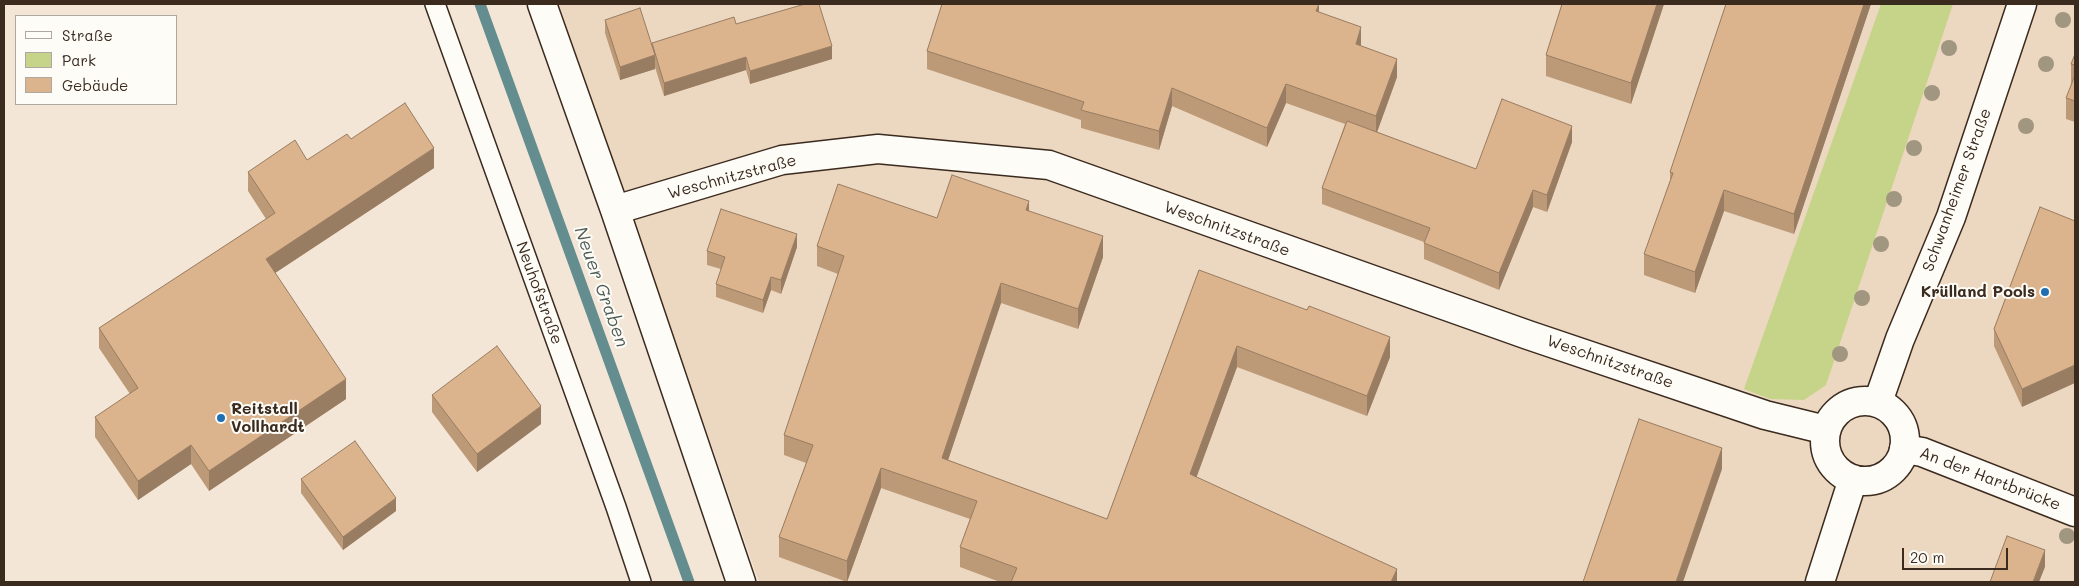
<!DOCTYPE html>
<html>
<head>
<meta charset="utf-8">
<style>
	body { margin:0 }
	#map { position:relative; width:2079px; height:586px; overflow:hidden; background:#f3e6d7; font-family:Mali,sans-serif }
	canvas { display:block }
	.frame { position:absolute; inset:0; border:5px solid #3b2a1e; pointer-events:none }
	.legend { position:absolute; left:15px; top:15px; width:162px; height:90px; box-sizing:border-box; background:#fdfcf7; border:1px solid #afa8a0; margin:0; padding:6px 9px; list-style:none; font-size:15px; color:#3b2a1e }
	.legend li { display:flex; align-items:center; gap:10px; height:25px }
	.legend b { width:25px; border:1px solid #afa8a0 }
	.scale { position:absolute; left:1902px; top:548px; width:106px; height:22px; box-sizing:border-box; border:2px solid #3b2a1e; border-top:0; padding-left:6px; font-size:15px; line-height:18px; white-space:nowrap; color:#3b2a1e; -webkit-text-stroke:4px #fdfcf7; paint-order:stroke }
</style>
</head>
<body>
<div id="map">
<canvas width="2079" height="586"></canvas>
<div class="frame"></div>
<ul class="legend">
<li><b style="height:6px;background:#fdfcf7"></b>Straße</li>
<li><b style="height:14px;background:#c5d489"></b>Park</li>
<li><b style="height:14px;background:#dbb38c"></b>Gebäude</li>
</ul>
<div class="scale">20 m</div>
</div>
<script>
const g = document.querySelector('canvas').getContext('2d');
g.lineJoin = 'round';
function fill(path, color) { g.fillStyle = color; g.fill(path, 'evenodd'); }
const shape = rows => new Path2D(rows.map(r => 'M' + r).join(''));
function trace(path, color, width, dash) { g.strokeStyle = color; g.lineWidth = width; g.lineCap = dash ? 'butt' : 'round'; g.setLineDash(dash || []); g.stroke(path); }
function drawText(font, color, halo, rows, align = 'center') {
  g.font = font + ' Mali,sans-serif'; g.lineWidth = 4; g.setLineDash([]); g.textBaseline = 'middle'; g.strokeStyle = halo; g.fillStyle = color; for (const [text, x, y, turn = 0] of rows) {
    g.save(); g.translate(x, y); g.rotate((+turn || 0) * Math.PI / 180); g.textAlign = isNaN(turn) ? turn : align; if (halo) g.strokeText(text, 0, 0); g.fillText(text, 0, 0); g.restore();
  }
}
const built = shape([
	[554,4,2075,4,2075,582,759,582,619,178]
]);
const green = shape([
	[1881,4,1953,4,1826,385,1804,400,1770,399,1744,389]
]);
const stream = shape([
	[480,4,689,582]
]);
const lane = shape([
	[435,4,616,507,641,582]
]);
const street = shape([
	[542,4,615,210,741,582],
	[615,210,782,160,878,149,1049,165,1528,335,1765,415,1826,430],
	[1904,449,1922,452,2075,512]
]);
const secondary = shape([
	'1825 441a40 40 0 1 1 80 0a40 40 0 1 1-80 0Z',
	[1878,402,1900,339,1951,217,2022,4],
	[1820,582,1853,479]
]);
const trees = [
	[2063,20],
	[1949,48],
	[2046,64],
	[1932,93],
	[2026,126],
	[1914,148],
	[1894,199],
	[1881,244],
	[1862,298],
	[1840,354],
	[2067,536]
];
const wall = shape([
	[1562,4,1664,4,1631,104,1546,76,1546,55],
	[1726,4,1871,4,1794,234,1724,211,1695,293,1644,275,1644,254,1670,181,1670,172],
	[1319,12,1361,46,1397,77,1377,132,1476,169,1572,142,1547,212,1533,207,1499,290,1424,259,1424,242,1322,204,1322,188,1345,124,1286,103,1267,147,1172,106,1159,150,1081,128,1081,120,927,69,927,51],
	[605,20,652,45,736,24,832,59,750,84,746,70,664,96,655,67,655,69,620,80,605,33],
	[2075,54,2075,122,2066,119,2066,98,2071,85,2071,64],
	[351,139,434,168,275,273,346,399,209,491,191,464,138,500,95,437,95,417,130,394,99,348,99,328,266,219,248,191,248,172,307,160],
	[2040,207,2022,407,1994,346,1994,329],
	[1029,211,1103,257,1078,329,1001,303,948,460,1107,519,1199,270,1390,357,1367,416,1237,367,1196,477,1397,582,1000,582,960,567,960,547,970,519,881,488,847,582,779,557,779,537,806,463,784,455,784,435,838,274,817,266,817,246],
	[797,247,781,294,771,290,763,313,716,297,716,284,721,269,707,265,707,251],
	[432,395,541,424,477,472,432,412],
	[301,479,396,511,343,550,301,493]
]);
const shadedWall = shape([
	[1319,4,1319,22,1316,11],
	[1657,4,1664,4,1631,104,1631,83],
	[1864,4,1871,4,1794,234,1794,214],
	[1361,27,1361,46,1356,44],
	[832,46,832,59,750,84,750,71],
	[655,55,655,69,620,80,620,67],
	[746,57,746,70,664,96,664,83],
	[1397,59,1397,77,1376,135,1376,116],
	[1286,84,1286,103,1267,147,1267,128],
	[1172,88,1172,106,1159,150,1159,131],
	[1572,126,1572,142,1547,212,1547,195],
	[434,148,434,168,266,279,266,259],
	[1533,190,1533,207,1499,290,1499,273],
	[1724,190,1724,211,1695,293,1695,272],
	[1029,201,1029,221,1026,210],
	[797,234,797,247,781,294,781,280],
	[1103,236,1103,257,1078,329,1078,309],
	[771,277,771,290,763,313,763,300],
	[1001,283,1001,303,942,478,942,458],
	[1390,337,1390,357,1367,416,1367,396],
	[1237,346,1237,367,1190,495,1190,474],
	[2075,365,2075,383,2022,407,2022,389],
	[346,379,346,399,209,491,209,471],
	[541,406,541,424,477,472,477,454],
	[191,445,191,464,138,500,138,481],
	[1722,448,1722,469,1683,582,1676,582],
	[881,468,881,488,847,582,847,561],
	[396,498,396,511,343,550,343,537],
	[2045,550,2045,567,2039,582,2033,582],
	[1397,569,1397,582,1391,582]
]);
const building = shape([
	[805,4,819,4,832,46,750,71,746,57,664,83,652,43,734,17,736,24,805,4],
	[942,4,1319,4,1316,11,1361,27,1356,44,1397,59,1376,116,1286,84,1267,128,1172,88,1159,131,1081,110,1084,102,927,51,942,4],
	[1562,4,1657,4,1631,83,1546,55,1562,4],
	[1726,4,1864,4,1794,214,1724,190,1695,272,1644,254,1673,173,1670,172,1726,4],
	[640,8,655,55,620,67,605,20,640,8],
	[2075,54,2075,65,2071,64,2075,54],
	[2075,75,2075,101,2066,98,2075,75],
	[1502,99,1572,126,1547,195,1533,190,1499,273,1424,243,1430,228,1322,188,1347,121,1476,169,1502,99],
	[405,103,434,148,266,259,346,379,209,471,191,445,138,481,95,417,138,388,99,328,275,213,248,172,295,140,307,160,347,134,351,139,405,103],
	[952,175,1029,201,1026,210,1103,236,1078,309,1001,283,942,458,1107,519,1199,270,1307,310,1309,306,1390,337,1367,396,1237,346,1190,474,1397,569,1391,582,1011,582,1017,568,960,547,977,501,881,468,847,561,779,537,813,445,784,435,844,256,817,246,838,184,937,218,952,175],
	[2040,207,2075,221,2075,365,2022,389,1994,329,2040,207],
	[721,209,797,234,781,280,771,277,763,300,716,284,725,257,707,251,721,209],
	[497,346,541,406,477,454,432,395,497,346],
	[1639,419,1722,448,1676,582,1583,582,1639,419],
	[355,441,396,498,343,537,301,479,355,441],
	[2007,536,2045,550,2033,582,1990,582,2007,536]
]);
const markers = [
	[2045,292,5,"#1f6fb2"],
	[221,418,5,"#1f6fb2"]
];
const streetNames = [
	["Weschnitzstraße",732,177,-15],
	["Schwanheimer Straße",1957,190,-70],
	["Weschnitzstraße",1227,229,20],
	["Neuhofstraße",539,293,70],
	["Weschnitzstraße",1610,362,19],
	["An der Hartbrücke",1990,479,21]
];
const poiNames = [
	["Krülland Pools",2035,292],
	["Reitstall",231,409,"left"],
	["Vollhardt",231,427,"left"]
];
const waterNames = [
	["Neuer Graben",601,287,70]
];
fill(built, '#ecd7c0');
fill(green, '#c5d489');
trace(stream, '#648d8f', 11);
trace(lane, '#3b2a1e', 22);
trace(street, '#3b2a1e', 31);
trace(secondary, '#3b2a1e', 31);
trace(lane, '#fdfcf7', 19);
trace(street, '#fdfcf7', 28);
trace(secondary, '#fdfcf7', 28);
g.fillStyle = '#a19680';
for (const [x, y] of trees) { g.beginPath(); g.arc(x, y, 8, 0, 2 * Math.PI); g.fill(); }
fill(wall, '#bc9a78');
fill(shadedWall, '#997d62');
fill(building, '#dbb38c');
trace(building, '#997d62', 1);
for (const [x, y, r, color] of markers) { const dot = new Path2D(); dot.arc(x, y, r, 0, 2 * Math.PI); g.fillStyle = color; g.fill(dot); trace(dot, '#fdfcf7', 2); }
drawText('16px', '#3b2a1e', '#fdfcf7', streetNames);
drawText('bold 16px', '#3b2a1e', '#fdfcf7', poiNames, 'right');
drawText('italic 18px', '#4f5c57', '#fdfcf7', waterNames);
</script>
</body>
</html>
